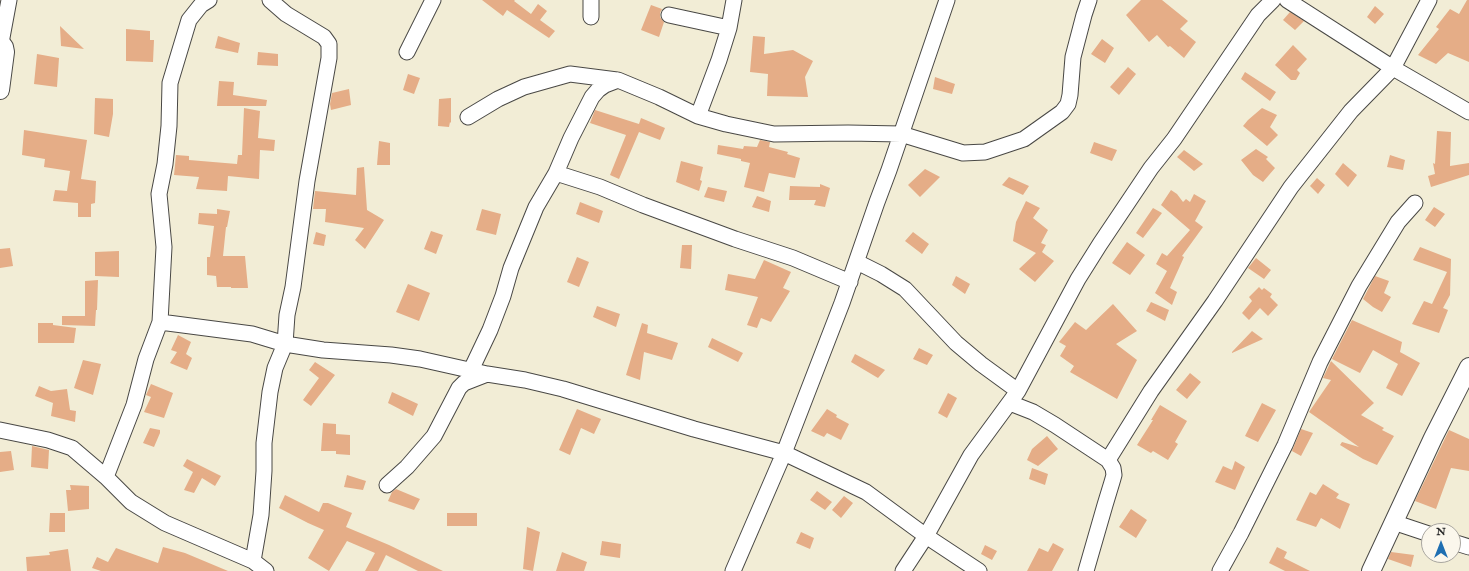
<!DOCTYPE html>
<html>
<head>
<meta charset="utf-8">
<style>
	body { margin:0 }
	#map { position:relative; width:1469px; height:571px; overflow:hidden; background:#f2edd6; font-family:"IM FELL English",serif }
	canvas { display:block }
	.north { position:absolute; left:1421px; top:523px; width:40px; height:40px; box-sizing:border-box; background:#fbf7ec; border:1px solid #a8a59f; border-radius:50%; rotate:0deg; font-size:11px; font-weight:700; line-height:16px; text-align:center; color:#2b2b2b }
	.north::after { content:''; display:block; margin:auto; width:14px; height:18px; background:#1f6fb2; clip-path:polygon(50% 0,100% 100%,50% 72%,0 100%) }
</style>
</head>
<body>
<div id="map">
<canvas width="1469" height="571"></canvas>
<div class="north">N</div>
</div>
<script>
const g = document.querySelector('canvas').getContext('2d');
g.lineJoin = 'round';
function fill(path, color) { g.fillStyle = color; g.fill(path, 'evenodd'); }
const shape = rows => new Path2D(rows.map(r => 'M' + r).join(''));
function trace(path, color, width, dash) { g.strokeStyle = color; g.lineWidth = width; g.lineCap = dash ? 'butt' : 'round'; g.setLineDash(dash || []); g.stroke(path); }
const building = shape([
	[482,0,515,0,514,1,531,14,538,4,547,11,540,20,555,31,549,38,507,10,503,16],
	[1141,0,1162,0,1188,21,1180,29,1196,42,1184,58,1170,46,1168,47,1157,35,1149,42,1126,15],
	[1467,0,1469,0,1469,62,1448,53,1436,64,1418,55,1439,29,1436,27,1450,9,1459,14],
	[651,5,662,9,660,13,660,17,664,22,659,37,641,30],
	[1375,6,1384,14,1375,24,1367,17],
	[1290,12,1304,21,1295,30,1283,20],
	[60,26,84,49,61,46],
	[126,29,150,31,150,40,154,40,153,62,126,61],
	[218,36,240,43,238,53,215,48],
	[753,36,765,37,764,54,793,50,813,61,805,77,808,97,767,96,768,74,750,72],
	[1102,39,1114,48,1105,63,1091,54],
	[1293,45,1307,59,1297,70,1300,73,1296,80,1291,80,1275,65],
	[258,52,278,54,278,66,257,65],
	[37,54,59,58,57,87,34,84],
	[1128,67,1136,74,1119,95,1110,87],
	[1245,72,1276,92,1270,101,1241,79],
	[408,74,420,78,414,94,403,90],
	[935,77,955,84,952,94,933,89],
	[219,81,234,82,233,95,267,100,266,106,217,106],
	[349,89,351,105,331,110,330,104,332,93],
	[95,98,113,99,113,114,109,137,94,134],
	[451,98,451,123,450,122,449,127,438,126,439,99],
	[244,108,260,111,258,138,275,140,274,151,260,150,259,179,228,176,227,191,196,189,199,177,174,175,176,155,189,156,189,160,237,164,238,155,242,155],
	[1262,108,1277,115,1270,127,1278,135,1267,146,1243,126,1248,120],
	[595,110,639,124,641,118,665,128,660,140,639,132,619,179,610,175,626,135,590,123],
	[24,130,87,140,81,179,96,181,95,203,91,204,91,217,78,217,78,203,53,201,55,190,67,191,70,171,44,167,45,159,22,155],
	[1437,131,1451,132,1450,166,1469,163,1469,175,1431,187,1428,176,1435,174,1433,163,1435,164],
	[760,140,770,142,769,147,788,152,787,154,800,158,795,178,769,173,764,192,744,187,750,163,741,161,741,159,717,154,718,145,743,149,744,146,757,147],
	[379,141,390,143,390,165,377,165],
	[1094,142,1117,150,1112,161,1090,153],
	[1256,149,1268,157,1266,159,1275,168,1263,182,1253,175,1241,160],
	[1184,150,1203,164,1194,171,1177,157],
	[1390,155,1405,160,1403,170,1387,167],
	[681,161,703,167,700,180,702,181,699,191,676,182],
	[1343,163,1357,175,1348,187,1335,174],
	[364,167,367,210,384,220,365,249,355,240,364,228,325,222,326,209,313,209,315,191,356,195,357,168],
	[925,169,940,177,920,197,908,185],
	[1009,177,1029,186,1023,195,1002,185],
	[1317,178,1325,185,1318,194,1310,186],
	[820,184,830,188,825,207,814,205,816,200,789,200,790,186,820,187],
	[708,187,727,191,724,202,704,197],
	[1171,190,1177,194,1183,202,1186,199,1190,202,1194,194,1206,201,1195,221,1203,227,1182,256,1184,257,1170,288,1177,292,1172,305,1155,293,1167,271,1156,264,1162,253,1167,256,1190,230,1161,205],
	[757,196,771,201,769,212,752,207],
	[1026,201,1040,208,1033,218,1048,230,1041,243,1046,245,1042,252,1054,261,1035,282,1019,269,1036,253,1013,241,1016,222],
	[580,202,603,211,599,223,576,214],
	[1434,207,1445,214,1435,227,1425,220],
	[1153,208,1162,213,1143,238,1136,233],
	[217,209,230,211,227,227,226,227,223,256,245,256,248,288,231,288,231,287,217,287,216,276,207,275,207,257,210,257,214,226,198,224,199,213,217,214],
	[482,209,501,214,496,235,476,230],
	[431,231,443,235,436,254,424,249],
	[316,232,326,235,324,246,313,244],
	[913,232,929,244,922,254,905,241],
	[1127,242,1145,255,1130,275,1112,263],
	[682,245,692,245,691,269,680,268],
	[1420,247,1451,259,1450,295,1443,308,1448,310,1439,333,1412,324,1424,301,1432,304,1447,272,1413,260],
	[10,248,13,266,0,268,0,249],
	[119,251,119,277,95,276,95,252],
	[577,257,589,262,579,287,567,282],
	[1256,258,1271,270,1264,279,1248,268],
	[764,260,791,272,783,288,790,291,771,322,761,318,757,328,747,325,758,297,725,290,728,274,755,279],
	[956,276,970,284,965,294,952,285],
	[1375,276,1389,281,1384,293,1391,297,1382,312,1373,307,1363,299],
	[98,280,97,310,96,310,95,326,62,325,62,316,85,316,85,281],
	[408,284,430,293,419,321,396,312],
	[1259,287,1262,290,1264,288,1272,294,1270,297,1278,305,1268,316,1260,308,1249,320,1242,313,1252,301,1249,297],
	[1151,302,1169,310,1165,321,1146,311],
	[1113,304,1137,331,1116,344,1137,360,1117,399,1070,372,1074,366,1060,356,1066,346,1059,342,1075,322,1086,330],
	[597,306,620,314,616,327,593,317],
	[1352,320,1402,342,1400,352,1420,363,1402,396,1386,388,1398,364,1373,350,1360,373,1332,359],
	[38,323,53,323,53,325,76,328,74,343,38,343],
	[642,323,648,325,647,333,678,343,672,360,644,352,640,380,626,375],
	[1252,331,1263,339,1232,353,1232,352],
	[178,335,191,342,186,354,192,358,187,370,170,363,177,352,171,350],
	[712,338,743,353,738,362,708,347],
	[919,348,933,355,927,365,913,359],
	[855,354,885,370,878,378,851,362],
	[83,360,101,364,93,395,74,388],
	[1331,361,1374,403,1361,415,1384,428,1382,430,1394,436,1377,465,1363,459,1340,445,1342,442,1359,447,1309,412,1331,380,1323,378],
	[315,362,335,375,311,406,303,400,319,378,309,370],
	[1190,373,1201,382,1187,399,1176,390],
	[151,384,173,393,164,418,144,412,151,397,146,395],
	[39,386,51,391,67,389,70,410,76,411,75,422,51,416,53,403,35,396],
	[392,392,418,404,413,416,388,403],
	[948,393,957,398,947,418,938,413],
	[1262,403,1276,410,1258,442,1245,436],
	[1160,405,1187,421,1175,442,1178,444,1168,460,1153,451,1151,453,1137,445,1153,420,1151,420],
	[577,409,601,419,594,434,581,428,570,455,559,450],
	[827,409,837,415,836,417,849,424,841,440,827,433,824,437,811,431],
	[323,423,336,424,336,434,350,435,350,455,336,454,336,451,321,451],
	[150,428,160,430,160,433,154,447,143,443],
	[1301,429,1313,433,1301,456,1292,451],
	[1449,430,1469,439,1469,471,1451,468,1436,509,1415,501],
	[1047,436,1058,449,1038,466,1027,460,1032,449],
	[32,446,49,450,48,469,31,467],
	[11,451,14,470,0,472,0,452],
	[187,459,221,476,215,486,202,478,194,493,184,490,193,472,183,466],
	[1235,461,1245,467,1235,490,1215,482,1223,466,1232,470],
	[1032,468,1048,474,1045,485,1029,479],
	[347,475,366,481,363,490,344,487],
	[1323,484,1339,494,1336,498,1350,504,1340,529,1321,518,1316,527,1296,520,1310,492,1316,495],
	[70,485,89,486,89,509,68,511,66,490,71,490],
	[396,489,420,499,414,510,388,501,392,492],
	[817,491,832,502,825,510,810,500],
	[285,495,319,512,323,503,328,503,352,513,346,527,389,545,443,571,418,571,386,555,378,571,365,571,375,553,347,541,329,571,308,558,324,530,308,523,279,508],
	[844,496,853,503,841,518,832,510],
	[1131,509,1147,520,1136,538,1119,527],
	[50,513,65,513,65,532,49,532],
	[447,513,477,513,477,526,447,526],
	[527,527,540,532,533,571,523,569],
	[801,532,814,538,810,549,796,543],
	[602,541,621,544,620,558,600,555],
	[1053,543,1064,549,1052,571,1027,571,1039,548,1048,552],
	[985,545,997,551,992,560,981,554],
	[163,547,185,553,228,571,101,571,92,568,97,557,108,562,116,548,158,563],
	[1277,547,1287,552,1284,558,1310,571,1285,571,1269,563],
	[68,549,71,571,27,571,26,557,50,555,49,552],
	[562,552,587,562,584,571,556,571],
	[1391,552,1414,555,1411,567,1388,559]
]);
const minor = shape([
	[591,0,591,17],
	[1287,0,1393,68,1469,112],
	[669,15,729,28],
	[1,43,9,0],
	[407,52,433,0],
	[698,116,719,60,729,28,734,0],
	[468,117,498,99,524,87,570,74,617,80],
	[556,173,600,187,643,205,735,239,793,258,850,282],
	[857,262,881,274,905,289,956,343,981,364,1018,391],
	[160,322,252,334,285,344,323,350,391,355,420,359,487,374,525,380,563,389,694,429,784,453,866,492,926,536,979,571],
	[471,370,490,330,503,296,511,268,536,207,556,173,571,138,592,97,598,90,605,85,618,80,659,97,698,116,726,124,774,134,848,133,901,134,963,153,985,152,1024,139,1062,112,1068,104,1070,95,1073,57,1084,15,1089,0],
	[1010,403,1033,412,1055,425,1108,460,1113,468,1114,475,1112,482,1105,505,1086,571],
	[0,430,48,440,72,448,106,477,131,502,165,523,253,561,266,571],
	[1108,460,1151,391,1215,301,1291,187,1351,111,1393,68,1429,0],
	[106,477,134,405,146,359,160,322,164,247,159,194,165,164,169,126,170,83,189,20,201,5,209,0],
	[387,485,407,467,434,436,459,388,464,383,487,374],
	[1393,522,1429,534],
	[1453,542,1469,547],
	[253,561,261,515,264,471,264,443,270,392,275,368,285,344,287,315,293,287,307,181,329,58,329,44,324,37,286,14,270,0],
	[733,571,784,453,842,303,877,202,889,170,947,0],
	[903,571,926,536,971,455,1018,391,1078,279,1100,244,1151,168,1174,139,1258,15,1273,0],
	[1220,571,1241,533,1285,445,1320,362,1359,286,1398,222,1415,203]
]);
const tertiary = shape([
	[0,42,4,47,5,52,0,90],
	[1371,571,1433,438,1469,367]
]);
fill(building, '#e5ad87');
trace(minor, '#494845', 17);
trace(tertiary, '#494845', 20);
trace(minor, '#fff', 15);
trace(tertiary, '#fff', 18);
</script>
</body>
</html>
